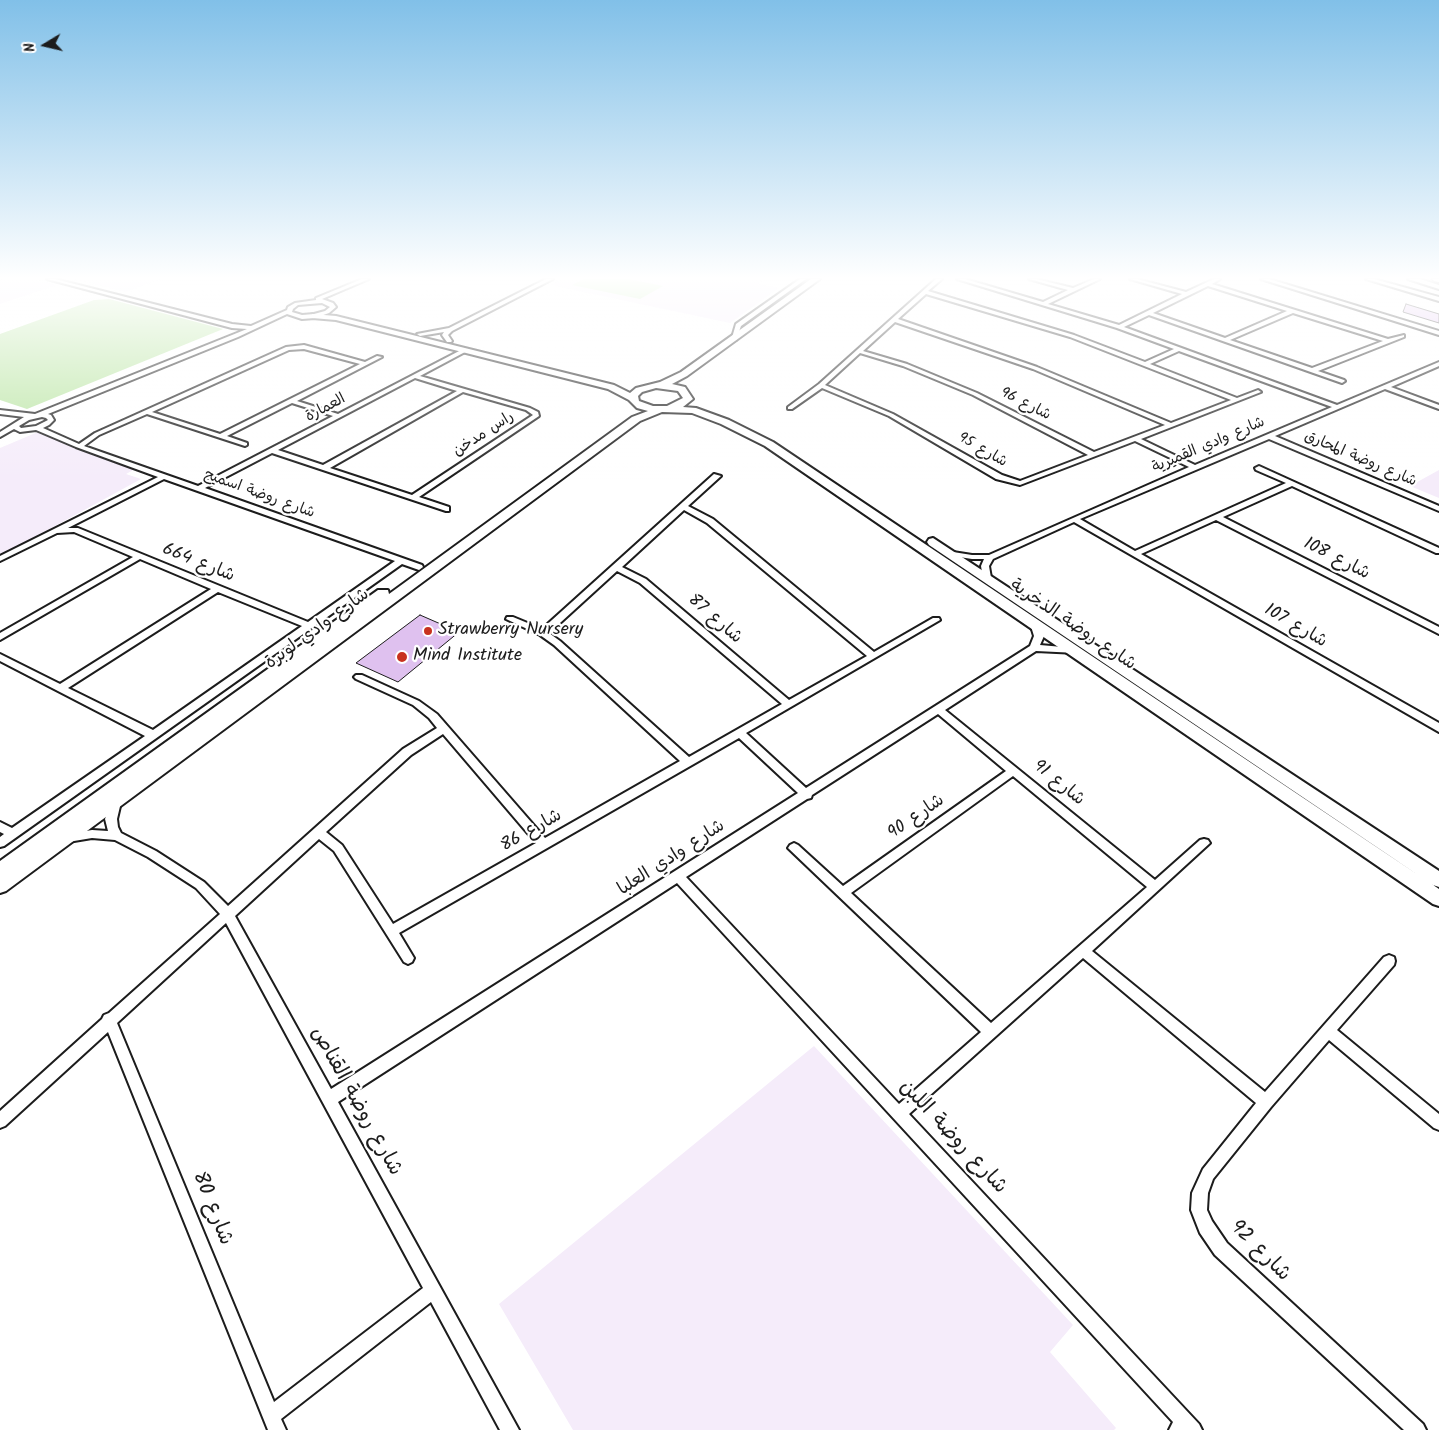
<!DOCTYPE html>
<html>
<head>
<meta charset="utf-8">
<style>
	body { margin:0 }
	#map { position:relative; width:1439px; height:1430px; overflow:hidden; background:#fff; font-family:Kalam,sans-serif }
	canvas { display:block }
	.north { position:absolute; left:20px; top:20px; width:50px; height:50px; -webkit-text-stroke:4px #fff; paint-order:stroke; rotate:261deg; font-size:14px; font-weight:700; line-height:20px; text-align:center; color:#1c1c1c }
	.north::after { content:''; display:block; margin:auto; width:18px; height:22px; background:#1c1c1c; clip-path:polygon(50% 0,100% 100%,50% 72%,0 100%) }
</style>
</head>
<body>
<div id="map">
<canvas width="1439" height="1430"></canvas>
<div class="north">N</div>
</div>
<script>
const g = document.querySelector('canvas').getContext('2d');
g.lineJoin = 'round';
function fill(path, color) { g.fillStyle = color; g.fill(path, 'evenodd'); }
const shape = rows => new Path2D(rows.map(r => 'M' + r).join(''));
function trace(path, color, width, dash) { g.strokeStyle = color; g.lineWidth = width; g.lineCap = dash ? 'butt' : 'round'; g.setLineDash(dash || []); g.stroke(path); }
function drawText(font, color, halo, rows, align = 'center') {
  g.font = font + ' Kalam,"Playpen Sans Arabic",sans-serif'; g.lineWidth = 4.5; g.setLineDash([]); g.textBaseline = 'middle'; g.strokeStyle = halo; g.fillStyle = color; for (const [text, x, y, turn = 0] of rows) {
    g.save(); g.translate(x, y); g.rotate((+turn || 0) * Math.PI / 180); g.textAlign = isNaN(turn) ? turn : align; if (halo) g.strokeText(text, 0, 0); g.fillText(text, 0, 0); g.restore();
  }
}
const built = shape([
	[5,279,32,279,58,285,0,304,0,280],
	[74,279,162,279,125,292],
	[562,279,765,279,758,284,779,288,730,323,550,285],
	[38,432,137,468,126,474,141,479,0,556,0,448],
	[1439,470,1439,498,1410,486],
	[814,1046,1073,1325,1050,1352,1116,1428,1114,1430,573,1430,499,1304]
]);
const green = shape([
	[584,279,629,279,663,286,640,299,572,285],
	[109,299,223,329,27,409,0,400,0,334,94,300]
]);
const building = shape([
	[1406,304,1439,314,1439,323,1403,312,1406,304],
	[420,615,459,632,398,682,356,663,420,615]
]);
const street = shape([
	[47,279,55,279,232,324,251,326,287,310,288,307,295,303,316,300,316,298,362,279,369,279,322,299,333,303,336,307,329,313,315,318,302,319,287,314,238,337,48,414,51,415,54,420,49,425,43,428,79,444,95,433,286,347,304,345,365,362,377,356,382,357,297,401,338,414,463,349,466,351,465,352,420,376,530,408,538,412,539,416,419,497,449,507,449,511,446,511,272,453,205,488,422,565,423,567,419,570,402,564,4,846,0,847,0,837,4,834,0,832,0,822,12,828,145,736,0,661,0,654,60,684,211,589,140,559,0,640,0,633,133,557,74,532,57,533,0,561,0,556,158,477,76,447,36,430,20,432,14,429,0,437,0,432,24,417,0,414,0,410,35,414,247,329,232,328,47,279],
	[322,303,330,307,325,311,314,314,302,315,292,312,293,309,298,305,322,303],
	[304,349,360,364,220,434,152,412,289,350,304,349],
	[415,378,457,391,323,465,278,450,415,378],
	[463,392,526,410,533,415,412,495,330,468,463,392],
	[292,403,333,416,198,486,84,446,99,435,147,414,245,446,247,445,247,443,227,436,292,403],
	[42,417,46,418,48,420,36,426,21,428,19,426,29,420,42,417],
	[164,479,395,561,308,622,78,528,68,528,164,479],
	[218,592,302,626,153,730,68,688,218,592],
	[546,279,553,279,452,331,448,335,452,341,451,342,447,342,442,335,444,332,420,336,417,334,449,328,546,279],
	[800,279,806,279,741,326,736,340,731,341,736,324,800,279],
	[936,279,942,279,928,291,1074,335,1145,362,1174,349,1117,328,957,279,965,279,1043,302,1068,290,1029,279,1036,279,1073,288,1094,279,1100,279,1048,304,1119,325,1182,294,1130,279,1137,279,1186,292,1214,279,1220,279,1212,284,1388,339,1404,335,1404,337,1318,371,1344,380,1345,381,1342,383,1149,315,1124,327,1337,405,1439,362,1439,366,1391,387,1439,405,1439,409,1385,389,1275,436,1439,506,1439,511,1269,439,1080,519,1135,551,1286,483,1256,470,1255,468,1259,466,1439,548,1439,553,1436,553,1292,486,1223,517,1439,627,1439,634,1216,520,1141,554,1439,723,1439,732,1074,522,993,559,989,566,991,578,990,580,984,580,983,578,981,566,984,559,972,559,953,556,949,554,953,552,972,555,989,555,1189,467,1135,441,1020,485,996,479,889,416,822,388,792,409,788,409,788,407,819,384,936,279],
	[1208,286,1287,311,1225,338,1153,313,1208,286],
	[926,294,1070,337,1231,400,1171,423,1037,367,898,319,926,294],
	[1293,313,1383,341,1312,368,1230,340,1293,313],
	[895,322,1033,369,1165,425,1094,452,977,393,907,364,863,351,895,322],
	[1179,351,1332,407,1195,465,1141,439,1261,392,1258,390,1237,398,1150,364,1179,351],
	[860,353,903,366,973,395,1088,455,1020,481,1002,475,893,414,825,385,860,353],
	[1261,279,1269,279,1439,331,1439,335,1261,279],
	[1366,279,1374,279,1439,297,1439,301,1366,279],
	[714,474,721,476,688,506,713,519,874,652,933,618,939,618,940,620,746,733,806,788,1030,646,1034,636,1030,623,1034,620,1037,621,1044,636,1040,645,1074,648,1079,651,1077,653,1036,651,945,710,1155,880,1200,840,1204,839,1208,840,1210,843,1092,951,1265,1092,1384,957,1389,955,1394,957,1395,961,1394,965,1337,1030,1439,1114,1439,1130,1434,1128,1329,1040,1271,1107,1213,1179,1208,1193,1207,1210,1212,1221,1227,1243,1423,1424,1426,1430,1404,1430,1215,1255,1200,1233,1191,1210,1192,1193,1203,1169,1256,1103,1083,958,909,1114,1199,1424,1202,1430,1169,1430,1173,1422,677,883,338,1102,519,1430,500,1430,431,1302,281,1419,286,1430,268,1430,108,1032,5,1126,0,1128,0,1111,102,1019,104,1015,109,1013,220,914,196,888,148,857,115,840,92,838,68,842,64,841,62,838,64,835,68,834,92,830,108,831,105,819,112,799,120,799,121,802,117,819,118,827,121,833,156,851,204,882,228,906,403,749,437,728,429,718,413,705,356,679,354,677,356,675,362,675,419,701,437,714,545,838,680,761,554,645,540,635,506,619,507,617,513,617,542,629,714,474],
	[684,510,707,523,867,656,789,700,646,579,622,567,684,510],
	[617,571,640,583,782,704,689,757,560,641,549,633,617,571],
	[938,714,1006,771,843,886,798,845,794,843,790,845,788,848,981,1032,899,1104,686,877,807,799,811,798,812,795,938,714],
	[443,734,536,843,393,924,342,845,326,832,411,755,443,734],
	[739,738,798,793,331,1089,235,916,319,839,334,851,404,962,408,964,412,962,414,958,399,933,739,738],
	[1013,776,1147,887,991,1023,851,893,1013,776],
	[226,923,423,1288,274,1402,117,1023,226,923]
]);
const secondary = shape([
	[811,279,820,279,687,376,672,384,685,387,693,399,683,407,696,408,729,420,773,442,1439,889,1439,906,1433,904,765,446,721,424,692,413,662,412,640,421,6,891,0,893,0,861,378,590,388,590,389,594,632,417,648,411,637,408,629,400,608,389,336,320,312,318,312,314,336,316,614,385,630,393,636,388,660,382,681,372,811,279],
	[656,388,678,391,683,398,667,406,653,406,639,401,638,396,642,392,656,388],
	[1408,279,1420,279,1439,285,1439,289,1408,279],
	[933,538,1439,871,1439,887,1433,885,929,545,927,542,929,539,933,538]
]);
const highway = shape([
	[1432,279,1439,279,1439,282,1434,281,1432,279]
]);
const markers = [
	[428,631,5,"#c8321e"],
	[402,657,6,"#c8321e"]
];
const farStreetnames = [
	["شارع 96",1025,405,27],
	["العمارة",326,409,-28],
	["راس مدخن",484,435,-33],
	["شارع وادي القميرية",1209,446,-23],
	["شارع 95",982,451,30],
	["شارع روضة المحارق",1360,460,23],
	["شارع روضة اسميح",259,495,20]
];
const streetNames = [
	["شارع 108",1336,560,27],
	["شارع 664",198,564,22],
	["شارع 87",714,620,41],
	["شارع روضة الذخرية",1072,626,34],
	["شارع 107",1295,627,30],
	["شارع وادي لوبرة",318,630,-36],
	["شارع 91",1058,784,39],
	["شارع 90",917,818,-35],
	["شارع 86",532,832,-30],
	["شارع وادي العلبا",672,859,-33]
];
const poiNames = [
	["Strawberry Nursery",438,631],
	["Mind Institute",413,657]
];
const nearStreetnames = [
	["شارع روضة القناص",355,1102,61],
	["شارع روضة اللبن",952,1138,47],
	["شارع 80",211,1209,68],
	["شارع 92",1259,1252,45]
];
fill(built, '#f5ecfa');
fill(green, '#b8e4a1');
fill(building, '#dfc1ef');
trace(building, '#1c1c1c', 1);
trace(street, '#1c1c1c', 4);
trace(secondary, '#1c1c1c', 4);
trace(highway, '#1c1c1c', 3);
fill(street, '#fff');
fill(secondary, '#fff');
fill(highway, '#fff');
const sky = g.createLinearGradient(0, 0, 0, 479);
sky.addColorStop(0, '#81c0e8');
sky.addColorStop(0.58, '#fff');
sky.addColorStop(1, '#ffffff00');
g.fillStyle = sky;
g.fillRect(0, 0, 1439, 479);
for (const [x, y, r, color] of markers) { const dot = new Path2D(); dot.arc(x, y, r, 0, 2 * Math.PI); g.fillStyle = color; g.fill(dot); trace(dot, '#fff', 2); }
drawText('15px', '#1c1c1c', '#fff', farStreetnames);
drawText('18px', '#1c1c1c', '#fff', streetNames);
drawText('18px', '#1c1c1c', '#fff', poiNames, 'left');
drawText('21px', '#1c1c1c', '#fff', nearStreetnames);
</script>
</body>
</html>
